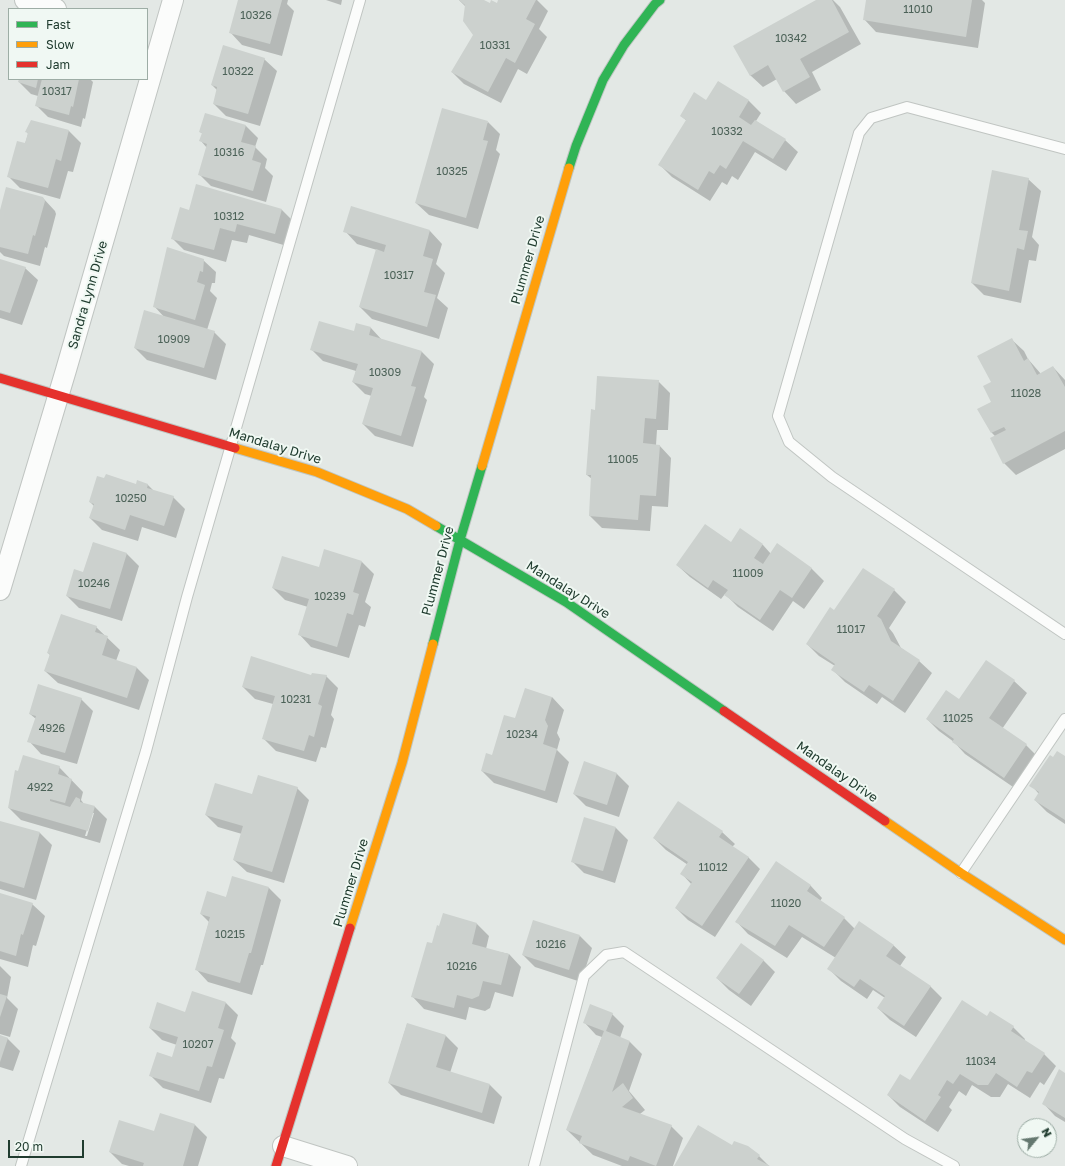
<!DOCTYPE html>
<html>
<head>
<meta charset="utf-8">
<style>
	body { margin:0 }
	#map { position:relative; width:1065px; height:1166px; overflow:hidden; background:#e3e8e5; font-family:"Golos Text",sans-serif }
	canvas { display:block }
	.legend { position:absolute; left:8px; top:8px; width:140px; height:72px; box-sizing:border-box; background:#f0f8f3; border:1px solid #9dada5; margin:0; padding:5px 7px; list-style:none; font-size:12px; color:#203c2f }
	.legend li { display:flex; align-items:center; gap:8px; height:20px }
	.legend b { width:20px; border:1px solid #9dada5 }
	.north { position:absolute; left:1017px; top:1118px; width:40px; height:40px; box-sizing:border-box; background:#f0f8f3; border:1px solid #9dada5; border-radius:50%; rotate:61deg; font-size:11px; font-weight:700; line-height:16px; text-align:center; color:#203c2f }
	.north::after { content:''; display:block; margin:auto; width:14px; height:18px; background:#64786f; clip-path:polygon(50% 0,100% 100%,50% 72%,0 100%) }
	.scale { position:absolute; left:8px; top:1140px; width:76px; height:18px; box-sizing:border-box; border:2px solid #203c2f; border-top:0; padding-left:5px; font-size:12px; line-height:14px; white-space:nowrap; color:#203c2f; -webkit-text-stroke:3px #f0f8f3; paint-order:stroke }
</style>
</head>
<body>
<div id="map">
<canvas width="1065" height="1166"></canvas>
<ul class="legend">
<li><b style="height:5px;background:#30b455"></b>Fast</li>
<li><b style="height:5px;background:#ff9f0a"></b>Slow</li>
<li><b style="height:5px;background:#e5322d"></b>Jam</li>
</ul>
<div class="north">N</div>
<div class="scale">20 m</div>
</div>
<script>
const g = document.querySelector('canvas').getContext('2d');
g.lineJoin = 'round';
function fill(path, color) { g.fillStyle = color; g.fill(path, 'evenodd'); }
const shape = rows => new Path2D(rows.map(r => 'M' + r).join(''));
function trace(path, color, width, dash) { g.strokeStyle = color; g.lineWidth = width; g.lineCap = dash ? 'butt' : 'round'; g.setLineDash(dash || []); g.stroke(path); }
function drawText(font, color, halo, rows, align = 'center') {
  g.font = font + ' "Golos Text",sans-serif'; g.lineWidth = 4; g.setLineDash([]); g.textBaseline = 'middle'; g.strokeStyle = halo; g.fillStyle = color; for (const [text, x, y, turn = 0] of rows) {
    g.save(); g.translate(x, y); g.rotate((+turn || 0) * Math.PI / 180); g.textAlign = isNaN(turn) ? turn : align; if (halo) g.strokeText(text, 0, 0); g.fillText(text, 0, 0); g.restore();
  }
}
const shadow = shape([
	[239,0,288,0,287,4,294,11,282,56,242,45,230,32],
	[326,0,342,0,341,5],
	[459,0,482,0,490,4,497,5,500,0,537,0,548,11,539,29,547,37,527,74,518,69,501,103,464,84,452,72,474,35,466,7],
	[818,0,833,0,840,7,861,44,812,72,821,90,796,104,784,91,777,79,763,87,750,75],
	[867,0,982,0,985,3,978,48,876,32,864,19],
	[264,59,277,71,260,126,226,116,214,104,217,90,212,85],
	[20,79,90,79,93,82,85,119,83,118,81,127,48,117,36,105,38,96,31,94,19,82],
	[718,82,749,101,761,113,756,121,785,140,798,152,786,171,755,152,738,180,732,176,727,185,722,182,710,201,672,177,660,165,687,121,681,116,707,101],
	[206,114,246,126,258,138,255,147,267,159,265,168,273,176,266,202,211,186,199,174,207,148,201,141,203,134,200,132],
	[488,122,500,134,496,150,500,154,478,229,429,215,416,203],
	[69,131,81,143,73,172,68,171,60,199,20,188,8,176,25,144,28,134,27,132],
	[1028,179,1041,191,1032,237,1039,245,1036,261,1029,260,1021,303,984,295,972,283],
	[43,198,55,211,56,214,47,248,45,247,40,266,4,256,0,252,0,214],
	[352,207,430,231,442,244,436,264,445,273,437,298,448,308,439,339,372,319,360,307,377,250,357,244,345,231],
	[282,210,294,222,287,246,249,235,247,243,232,240,226,262,184,250,172,238,190,211],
	[0,260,25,268,38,280,22,325,0,318],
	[203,260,216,272,215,283,212,283,210,291,217,298,207,330,214,332,226,344,216,380,147,360,135,348,165,318,154,306],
	[357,324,371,328,382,340,422,352,434,364,424,397,427,400,413,447,375,436,363,424,372,396,365,394,353,382,356,371,323,361,311,349,354,333],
	[1011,339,1024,351,1028,359,1041,374,1053,367,1065,380,1065,449,1016,475,1004,463,995,436,992,433,979,409,992,402,992,382],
	[658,381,670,393,668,430,657,430,656,445,659,445,671,458,668,507,652,506,650,531,602,528,590,516,592,479,587,475,596,411],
	[147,484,154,491,173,497,185,509,176,538,142,527,138,541,102,530,90,518,94,506,90,502,137,485],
	[740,530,763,545,771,554,811,568,824,581,804,609,793,601,773,631,738,607,725,594,721,599,690,577,677,565,731,544],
	[93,543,127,554,139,566,122,621,79,608,67,596,84,573],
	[362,562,374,574,365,602,371,607,365,627,359,625,349,658,311,647,299,634,308,607,285,600,273,588,319,568],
	[894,590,906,602,889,628,893,633,901,648,919,661,932,673,905,713,882,697,877,704,845,682,833,670,835,666,819,656,807,644],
	[96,627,120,650,116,661,137,668,149,680,139,710,58,683,45,671,50,655,48,653],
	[986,662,1014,681,1027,693,1002,729,1026,745,1038,757,1016,789,965,754,954,742,939,731,927,719,960,700],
	[326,676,338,688,331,715,334,719,326,748,321,747,316,762,276,751,264,739,273,704,255,699,243,687,312,677],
	[552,697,564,710,557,733,560,739,557,750,569,762,557,803,494,783,482,771,516,720],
	[81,699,93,711,77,764,41,754,29,741,36,719,30,714],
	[1065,757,1065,824,1047,812,1035,800,1039,794,1031,785,1053,759],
	[585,763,617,774,629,786,619,817,586,806,574,794],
	[59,767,83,792,81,800,84,804,95,807,107,819,100,843,21,820,9,808,19,772],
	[92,813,94,813,87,836,85,836],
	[297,788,309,800,284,883,247,872,234,860,242,834,218,827,206,815,253,795],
	[585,819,616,828,628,840,615,883,584,873,572,861],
	[1,822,40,833,52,845,36,900,0,889,0,825],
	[722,832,735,844,732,847,748,857,760,869,715,937,688,920,676,908,692,885,682,874,688,865,666,850,654,838],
	[233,877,269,888,281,900,263,965,261,965,252,995,208,982,196,969,209,922,201,914,226,898],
	[810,885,822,898,820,901,844,918,855,929,893,945,906,957,900,966,930,986,942,998,916,1037,890,1020,878,1008,885,998,873,990,867,999,841,981,829,969,836,958,802,937,787,958,748,934,736,921],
	[0,894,32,904,45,916,36,946,33,945,28,967,0,959],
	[477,924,489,936,486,949,509,954,521,967,513,997,495,992,490,1008,485,1011,469,1007,466,1020,424,1009,412,996,440,927],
	[580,936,592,948,581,982,535,967,523,955],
	[763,960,775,972,751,1006,729,990,717,978],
	[0,966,11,977,7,998,18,1009,10,1037,0,1034],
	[226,1003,238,1015,231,1038,236,1043,224,1079,219,1078,211,1103,163,1088,151,1076,173,1058,177,1045,162,1040,150,1028,186,1013],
	[612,1014,624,1026,620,1038,630,1042,642,1054,629,1091,645,1110,640,1114,671,1126,683,1138,673,1166,622,1166,593,1155,567,1130,602,1037,596,1035,584,1022],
	[987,1017,1013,1027,1025,1039,1024,1041,1044,1054,1056,1066,1044,1085,1040,1082,1030,1098,1008,1084,1000,1097,991,1097,972,1085,966,1096,959,1091,949,1107,952,1110,938,1132,900,1107,888,1095,911,1081],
	[407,1024,446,1036,458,1048,450,1073,490,1085,502,1097,494,1124,401,1095,389,1083],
	[0,1036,7,1038,20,1051,13,1071,0,1067],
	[1065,1074,1065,1122,1055,1116,1043,1103],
	[195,1125,207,1137,198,1166,129,1166,122,1164,110,1152,155,1132],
	[733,1146,759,1156,769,1166,675,1166]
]);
const building = shape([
	[238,0,282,0,270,44,229,33],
	[459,0,484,0,490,3,491,0,497,3,498,0,536,0,526,19,535,24,515,63,506,58,488,92,451,72,473,35,463,21,465,5],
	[816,0,832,0,849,32,800,59,810,77,783,92,768,65,750,76,733,46],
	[866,0,972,0,966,37,863,20],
	[223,45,265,58,248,114,213,104,217,87,211,85],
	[19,79,38,79,36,88,18,82],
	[42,79,79,79,73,107,71,106,69,115,35,106],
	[718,81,749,100,739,117,751,125,755,120,786,139,773,159,743,141,726,169,720,165,714,174,709,171,698,190,658,165,686,120,680,116,694,92,706,100],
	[442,108,488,121,483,140,488,141,466,218,415,203],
	[205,113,246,125,241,142,256,146,252,160,261,163,253,191,198,175,207,144,199,141,202,133,199,132],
	[31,120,69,130,61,161,56,159,48,188,7,177,17,141,25,143,28,133,25,132],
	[992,170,1029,178,1019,230,1028,231,1024,250,1017,248,1009,291,971,283],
	[196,184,282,209,275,234,237,224,235,232,220,228,214,250,171,239,180,207,189,210],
	[6,187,43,197,45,201,35,236,33,235,28,254,0,247,0,210],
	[351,206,430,230,423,256,433,259,424,292,436,295,427,327,359,307,376,249,384,252,386,245,343,232],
	[167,247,204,259,203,272,200,271,197,282,205,285,195,320,153,307],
	[0,259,26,267,10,313,0,310],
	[144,310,215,331,204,368,134,348],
	[319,321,354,331,356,323,371,327,369,335,422,351,411,386,416,387,401,436,362,424,373,388,352,382,358,364,310,350],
	[1012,338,1024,361,1028,358,1037,375,1053,366,1065,387,1065,431,1003,464,990,438,1006,430,1004,427,991,433,977,409,991,402,983,386,991,382,977,356],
	[597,376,659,380,656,419,645,418,643,443,660,445,656,496,640,495,638,520,589,516,591,475,586,475,591,409,595,410],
	[106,474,136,484,137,480,148,484,147,488,174,496,164,526,130,515,125,530,89,518,94,504,89,502,97,476,104,478],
	[705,524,731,542,740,528,763,544,754,558,763,564,777,543,812,568,792,598,780,590,760,620,724,595,728,590,713,580,708,588,676,565],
	[93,542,127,553,110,609,66,596,74,569,83,572],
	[324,549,362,561,353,592,359,594,353,615,347,613,337,647,298,635,309,599,272,588,282,556,319,567],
	[863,568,895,589,877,616,881,619,891,641,920,660,893,701,869,685,864,692,831,670,835,664,806,644,830,607,834,610],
	[61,614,97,626,95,632,108,636,102,655,137,667,127,698,44,671,50,654,47,653],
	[251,656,311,675,312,673,327,675,318,704,322,706,314,737,309,735,304,751,262,739,275,696,242,687],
	[986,660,1015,680,989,718,1027,744,1004,778,952,742,954,739,926,719,946,690,959,699],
	[38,684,82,698,65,753,27,742,36,716,29,714],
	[525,688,552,697,545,720,548,726,543,744,557,749,545,791,481,771,486,753,492,755,504,715,515,718],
	[1057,751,1065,756,1065,820,1034,800,1039,792,1029,786,1050,755,1053,757],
	[23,755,60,766,58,774,72,779,65,803,50,799,50,801,70,807,76,797,80,799,80,802,95,806,88,831,8,808,15,770,18,771],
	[584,761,617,773,607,805,573,794],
	[258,775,298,787,272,872,233,860,243,826,205,815,215,783,252,794],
	[678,801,723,831,719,837,749,857,702,926,675,908,692,882,680,874,688,862,653,838],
	[584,817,616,827,603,871,571,862],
	[0,821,40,832,24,888,0,881],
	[776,861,811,885,807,891,845,917,824,947,789,925,775,946,735,922],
	[232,876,269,887,251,953,249,953,240,983,195,970,210,917,200,914,207,891,226,897],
	[0,893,33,903,23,935,21,934,16,956,0,951],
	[443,913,477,923,472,944,509,954,501,985,483,981,479,996,472,999,457,995,454,1008,411,997,427,942,432,943,437,925,439,926],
	[533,920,580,935,569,970,522,955],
	[859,921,894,945,886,956,931,986,904,1026,877,1008,885,996,860,979,854,987,827,969],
	[741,943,764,960,739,994,716,978],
	[192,991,226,1002,218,1028,224,1030,212,1067,207,1066,199,1091,149,1076,157,1052,172,1057,178,1037,149,1028,157,1002,185,1012],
	[0,994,7,996,0,1017],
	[962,1000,987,1016,990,1011,1014,1026,1011,1031,1045,1053,1032,1073,1027,1071,1017,1087,996,1073,988,1085,978,1085,960,1074,953,1084,947,1080,938,1095,941,1097,925,1121,887,1095,900,1074,910,1080],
	[590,1004,613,1013,606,1031,630,1041,612,1092,623,1083,633,1098,622,1107,672,1125,656,1166,630,1156,628,1161,579,1143,582,1136,566,1130,604,1031,583,1023],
	[407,1023,446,1035,436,1067,490,1084,482,1113,388,1083],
	[0,1035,8,1038,0,1062],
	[1059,1069,1065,1073,1065,1118,1042,1104],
	[160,1113,195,1124,183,1166,143,1166,144,1163,109,1152,119,1120,154,1131],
	[698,1125,732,1145,734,1141,748,1146,760,1155,757,1159,770,1166,674,1166]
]);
const lane = shape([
	[1065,149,907,107,871,118,859,133,778,416,789,442,832,477,1065,634],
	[961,873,1065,719],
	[21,1166,146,751,187,597,360,0],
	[534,1166,584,976,606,955,624,952,905,1139,954,1166]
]);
const street = shape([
	[25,0,56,9],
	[0,590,66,370,173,0],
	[283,1146,347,1166]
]);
const fast = shape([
	[569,168,576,146,603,80,624,45,655,4,660,0],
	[436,526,566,602,724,711],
	[433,644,460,540,482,466]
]);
const slow = shape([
	[235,448,317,472,407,509,436,526],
	[482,466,569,168],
	[885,821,961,873,1065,940],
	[350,928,402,763,433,644]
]);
const jam = shape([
	[0,378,235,448],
	[724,711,885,821],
	[276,1166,350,928]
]);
const numberNames = [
	["11010",918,10],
	["10326",256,16],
	["10342",791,39],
	["10331",495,46],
	["10322",238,72],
	["10317",57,92],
	["10332",727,132],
	["10316",229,153],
	["10325",452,172],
	["10312",229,217],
	["10317",399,276],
	["10909",174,340],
	["10309",385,373],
	["11028",1026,394],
	["11005",623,460],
	["10250",131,499],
	["11009",748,574],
	["10246",94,584],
	["10239",330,597],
	["11017",851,630],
	["10231",296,700],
	["11025",958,719],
	["4926",52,729],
	["10234",522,735],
	["4922",40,788],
	["11012",713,868],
	["11020",786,904],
	["10215",230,935],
	["10216",551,945],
	["10216",462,967],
	["10207",198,1045],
	["11034",981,1062]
];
const streetNames = [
	["Plummer Drive",528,260,-74],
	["Sandra Lynn Drive",88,295,-74],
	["Mandalay Drive",275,446,17],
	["Plummer Drive",438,571,-75],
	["Mandalay Drive",568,590,32],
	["Mandalay Drive",837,772,35],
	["Plummer Drive",351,883,-73]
];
fill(shadow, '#0003');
fill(building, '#ccd1ce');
trace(lane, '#c0c5c2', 12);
trace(street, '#c0c5c2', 22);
trace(fast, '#bec6c2', 11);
trace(slow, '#bec6c2', 11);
trace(jam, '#bec6c2', 11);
trace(lane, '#fbfcfb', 10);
trace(street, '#fbfcfb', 20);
trace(fast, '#30b455', 9);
trace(slow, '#ff9f0a', 9);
trace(jam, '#e5322d', 9);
drawText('11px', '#4c6258', null, numberNames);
drawText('13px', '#203c2f', '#f0f8f3', streetNames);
</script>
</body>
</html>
